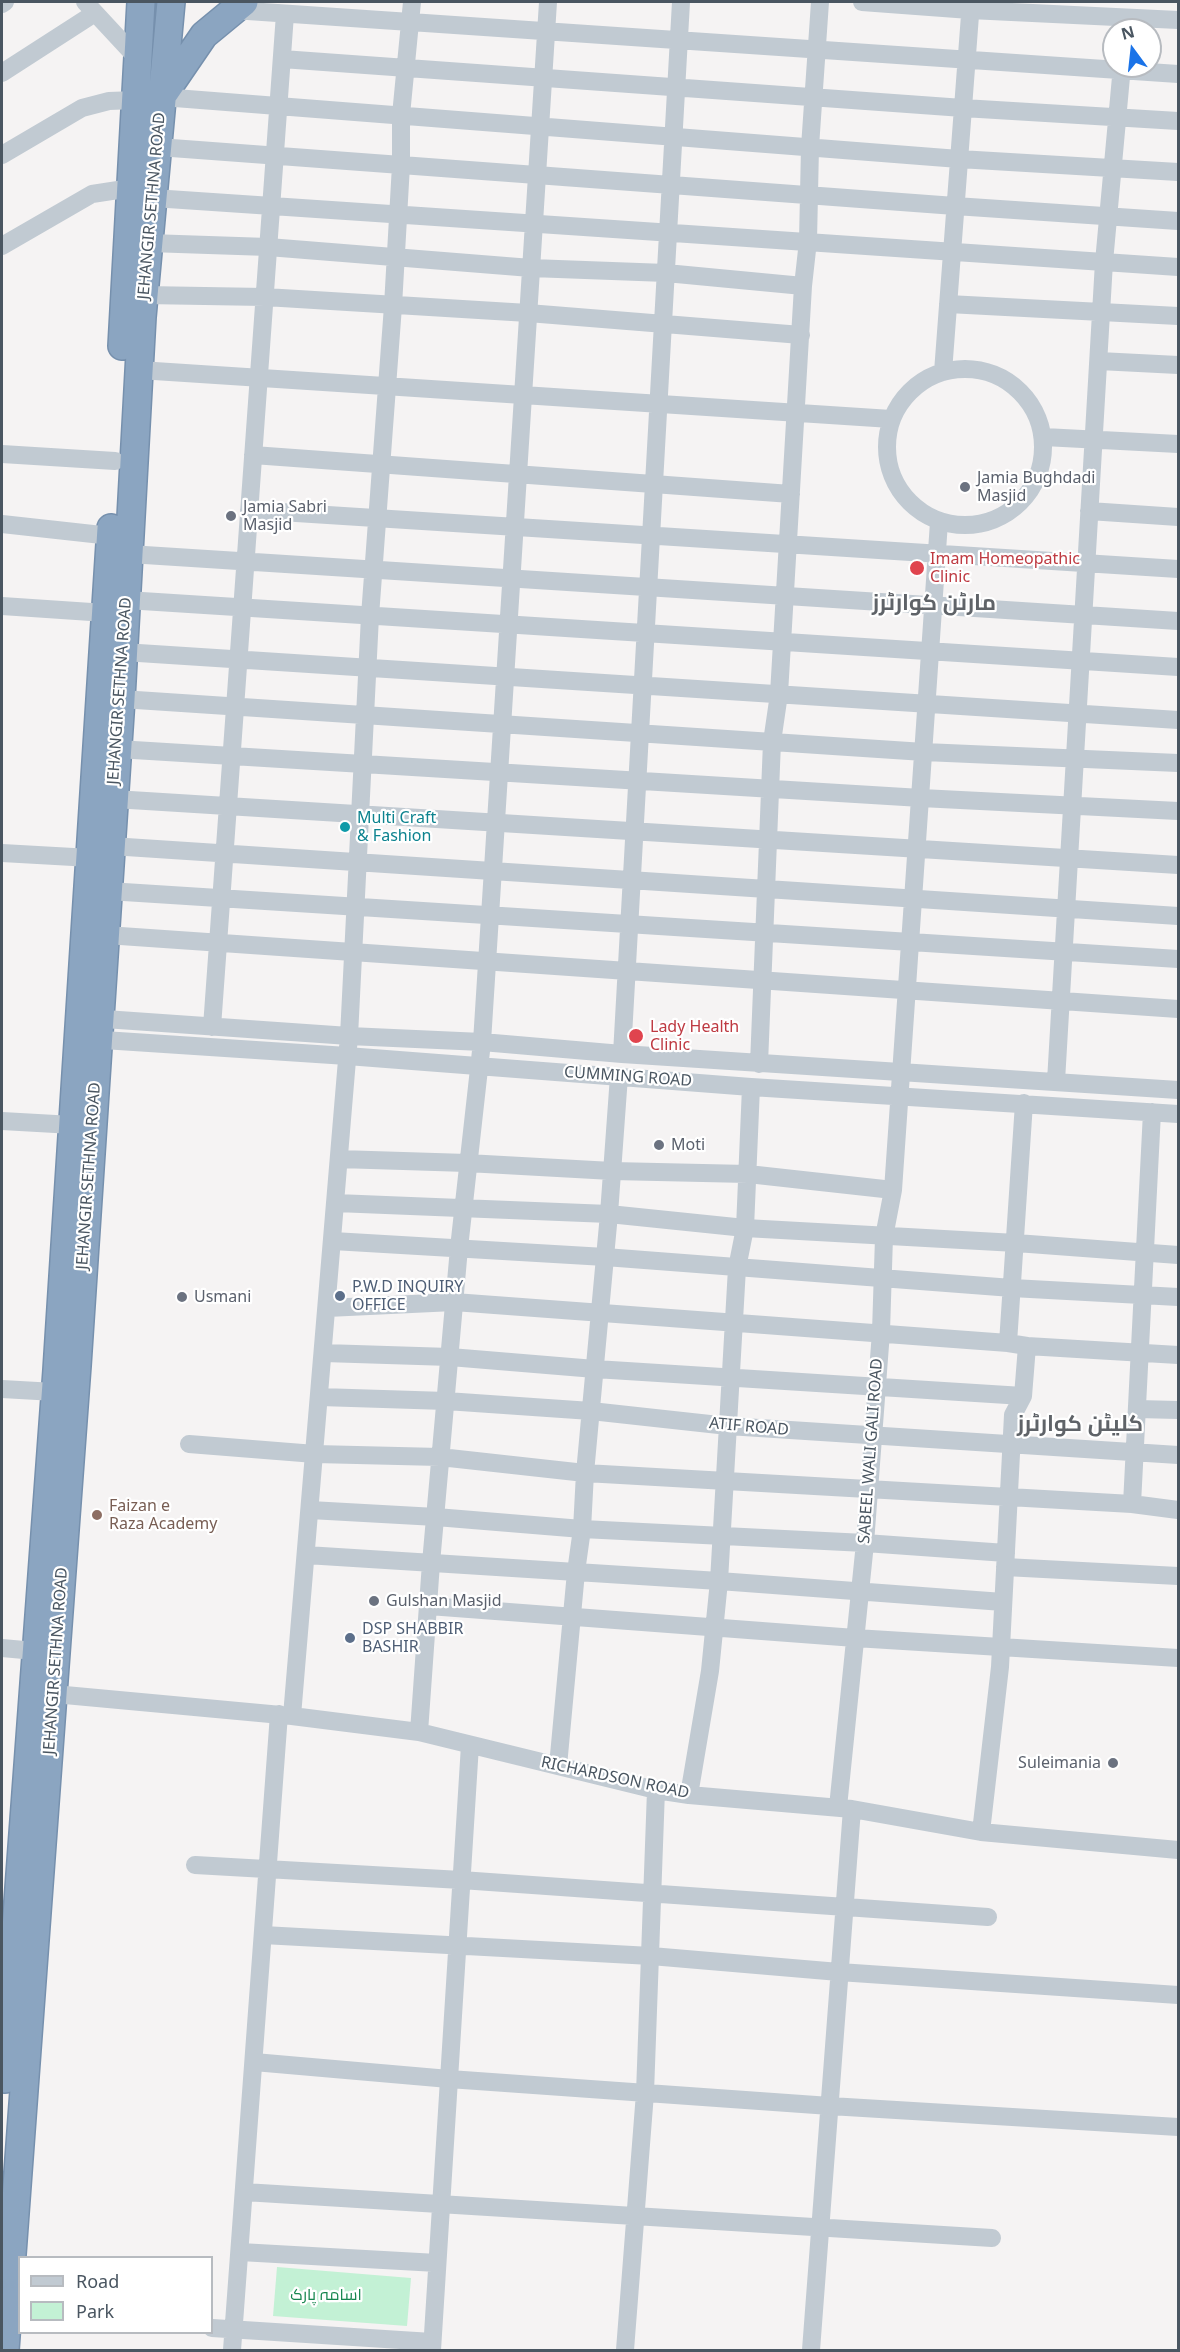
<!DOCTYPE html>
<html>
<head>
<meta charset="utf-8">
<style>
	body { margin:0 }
	#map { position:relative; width:1180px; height:2352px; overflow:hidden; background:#f5f3f3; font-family:"Noto Sans",sans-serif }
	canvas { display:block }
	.frame { position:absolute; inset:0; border:3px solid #4a5661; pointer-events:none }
	.legend { position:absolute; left:18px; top:2256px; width:195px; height:78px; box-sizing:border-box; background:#fff; border:2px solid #b7bbc0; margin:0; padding:8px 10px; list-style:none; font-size:18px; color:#4a5661 }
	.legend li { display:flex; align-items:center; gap:12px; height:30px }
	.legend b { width:30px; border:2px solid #b7bbc0 }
	.north { position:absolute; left:1102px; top:18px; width:60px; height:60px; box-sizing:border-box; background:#fff; border:2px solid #b7bbc0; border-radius:50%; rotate:345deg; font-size:16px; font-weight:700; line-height:24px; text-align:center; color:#4a5661 }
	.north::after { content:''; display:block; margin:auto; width:21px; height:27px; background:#1a73e8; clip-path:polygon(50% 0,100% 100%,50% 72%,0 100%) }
</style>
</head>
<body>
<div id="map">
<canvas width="1180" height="2352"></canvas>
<div class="frame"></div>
<ul class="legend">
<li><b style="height:8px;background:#c1cad2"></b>Road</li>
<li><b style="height:16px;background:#c3f1d5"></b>Park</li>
</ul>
<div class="north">N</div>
</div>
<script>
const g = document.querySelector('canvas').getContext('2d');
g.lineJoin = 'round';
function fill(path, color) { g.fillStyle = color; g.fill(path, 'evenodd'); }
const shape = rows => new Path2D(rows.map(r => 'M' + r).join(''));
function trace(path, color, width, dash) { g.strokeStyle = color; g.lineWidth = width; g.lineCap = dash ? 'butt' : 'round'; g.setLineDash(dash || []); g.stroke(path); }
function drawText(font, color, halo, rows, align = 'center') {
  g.font = font + ' "Noto Sans",Cairo,sans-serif'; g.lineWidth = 4.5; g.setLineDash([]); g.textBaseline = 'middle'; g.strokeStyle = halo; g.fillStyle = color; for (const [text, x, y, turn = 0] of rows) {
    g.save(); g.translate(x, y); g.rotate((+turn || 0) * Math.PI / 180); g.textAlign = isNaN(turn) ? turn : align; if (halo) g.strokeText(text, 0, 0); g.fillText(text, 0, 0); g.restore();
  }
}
const green = shape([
	[277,2267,411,2278,407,2326,273,2316]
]);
const minor = shape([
	[85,2,137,58],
	[862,2,970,10,1178,20],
	[2,4,5,2],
	[233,10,1178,74],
	[282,59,963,108,1178,121],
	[2,73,95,13],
	[162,97,959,159,1178,172],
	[158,147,955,206,1178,221],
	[2,155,82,108,109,101,135,100],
	[153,198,1178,267],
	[149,243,268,247,531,268,666,273,803,286],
	[2,246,92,194,131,188],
	[144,295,265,297,528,313,801,335],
	[948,304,1178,316],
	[1099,361,1178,365],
	'887 447a78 78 0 1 1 156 0a78 78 0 1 1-156 0Z',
	[139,370,891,419],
	[943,372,971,2],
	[1044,437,1178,444],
	[2,454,115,461],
	[253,455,791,494],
	[249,510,1178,569],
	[1089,511,1178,517],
	[2,524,111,536],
	[129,554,1178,621],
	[126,600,1178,667],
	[2,606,106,613],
	[123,652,1178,720],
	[121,699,924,752,1178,763],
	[117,749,921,798,1178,811],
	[114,799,1178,865],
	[111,846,1178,916],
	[2,853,91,858],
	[108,891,1178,959],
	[106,935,1178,1009],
	[90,1018,349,1036,482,1042,622,1054,1178,1090],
	[212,1027,285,14],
	[88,1039,347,1056,751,1087,1178,1114],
	[622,1054,681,2],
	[759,1064,772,742,779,694,803,286,808,241,810,147,820,2],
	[1056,1081,1104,262,1122,66],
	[2,1121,73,1125],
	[339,1159,467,1163,612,1171,748,1174,893,1190],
	[336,1203,609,1214,745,1228,1016,1243,1178,1255],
	[333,1241,605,1257,1012,1288,1178,1297],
	[327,1308,454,1302,1008,1343],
	[1027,1346,1178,1355],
	[324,1353,450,1357,595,1369,1023,1396],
	[2,1389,55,1392],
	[320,1397,446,1401,591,1411,728,1426,1178,1455],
	[1137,1409,1178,1410],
	[189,1444,315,1454,440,1457,585,1473,1132,1504,1178,1510],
	[1132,1504,1152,1112],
	[310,1510,436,1517,582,1529,865,1543,1006,1553],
	[306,1555,719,1581,1003,1602],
	[1005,1567,1178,1576],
	[429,1606,855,1638,1178,1658],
	[2,1648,35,1651],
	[54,1694,292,1716,419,1732,656,1790,689,1795,852,1809,981,1832,1178,1850],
	[292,1716,349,1036,370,616,393,306,401,165,401,115,412,2],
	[419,1732,431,1563,459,1248,482,1042,548,2],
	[558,1766,576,1572,582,1529,585,1473,609,1214,619,1076],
	[689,1795,710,1671,719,1581,737,1268,745,1228,751,1087],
	[838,1807,865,1543,881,1332,884,1237,893,1190,939,522],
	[981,1832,1000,1667,1013,1415,1023,1396,1027,1346,1008,1343,1024,1103],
	[195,1865,461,1880,988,1917],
	[263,1935,651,1956,839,1972,1178,1995],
	[254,2062,449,2079,830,2106,1178,2127],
	[244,2192,992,2238],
	[240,2252,437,2263],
	[212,2328,432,2342],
	[232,2350,279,1714],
	[432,2350,470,1745],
	[625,2350,645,2093,656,1790],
	[811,2350,852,1809]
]);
const highway = shape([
	[163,95,204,35,244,2],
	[122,346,141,2],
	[5,2079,57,1370,111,528],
	[5,2350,77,1366,121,699,142,317,171,2]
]);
const markers = [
	[965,487,6,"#6b7280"],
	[231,516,6,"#6b7280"],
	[917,568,8,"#e0444e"],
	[345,827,6,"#0f9aa8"],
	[636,1036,8,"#e0444e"],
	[659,1145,6,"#6b7280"],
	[340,1296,6,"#5c6f8a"],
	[182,1297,6,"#6b7280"],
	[97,1515,6,"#8d6e63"],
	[374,1601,6,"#6b7280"],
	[350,1638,6,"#5c6f8a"],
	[1113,1763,6,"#6b7280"]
];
const streetNames = [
	["JEHANGIR SETHNA ROAD",152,206,-85],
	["JEHANGIR SETHNA ROAD",120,691,-86],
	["CUMMING ROAD",628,1077,4],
	["JEHANGIR SETHNA ROAD",89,1176,-86],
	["ATIF ROAD",749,1427,5],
	["SABEEL WALI GALI ROAD",871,1451,-86],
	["JEHANGIR SETHNA ROAD",56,1661,-86],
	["RICHARDSON ROAD",615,1778,12]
];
const worshipNames = [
	["Jamia Bughdadi",977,478],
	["Masjid",977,496],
	["Jamia Sabri",243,507],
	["Masjid",243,525],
	["Moti",671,1145],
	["Usmani",194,1297],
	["Gulshan Masjid",386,1601],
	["Suleimania",1101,1763,"right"]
];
const healthNames = [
	["Imam Homeopathic",930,559],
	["Clinic",930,577],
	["Lady Health",650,1027],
	["Clinic",650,1045]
];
const cultureNames = [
	["Multi Craft",357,818],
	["& Fashion",357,836]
];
const serviceNames = [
	["P.W.D INQUIRY",352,1287],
	["OFFICE",352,1305],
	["DSP SHABBIR",362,1629],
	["BASHIR",362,1647]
];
const educationNames = [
	["Faizan e",109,1506],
	["Raza Academy",109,1524]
];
const parkNames = [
	["اسامہ پارک",326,2295]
];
const districtNames = [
	["مارٹن کوارٹرز",934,604],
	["کلیٹن کوارٹرز",1080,1425]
];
fill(green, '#c3f1d5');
trace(highway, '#7690ad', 30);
trace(minor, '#c1cad2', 18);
trace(highway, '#8ba5c1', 27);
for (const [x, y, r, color] of markers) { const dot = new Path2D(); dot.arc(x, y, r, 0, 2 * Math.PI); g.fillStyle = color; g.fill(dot); trace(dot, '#fff', 2); }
drawText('16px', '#4a5661', '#fff', streetNames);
drawText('16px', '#5b616d', '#fff', worshipNames, 'left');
drawText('16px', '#be3a42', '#fff', healthNames, 'left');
drawText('16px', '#0d838f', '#fff', cultureNames, 'left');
drawText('16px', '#4e5e75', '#fff', serviceNames, 'left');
drawText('16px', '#785e54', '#fff', educationNames, 'left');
drawText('16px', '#17864f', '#fff', parkNames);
drawText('bold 22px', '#5f6368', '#fff', districtNames);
</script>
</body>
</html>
